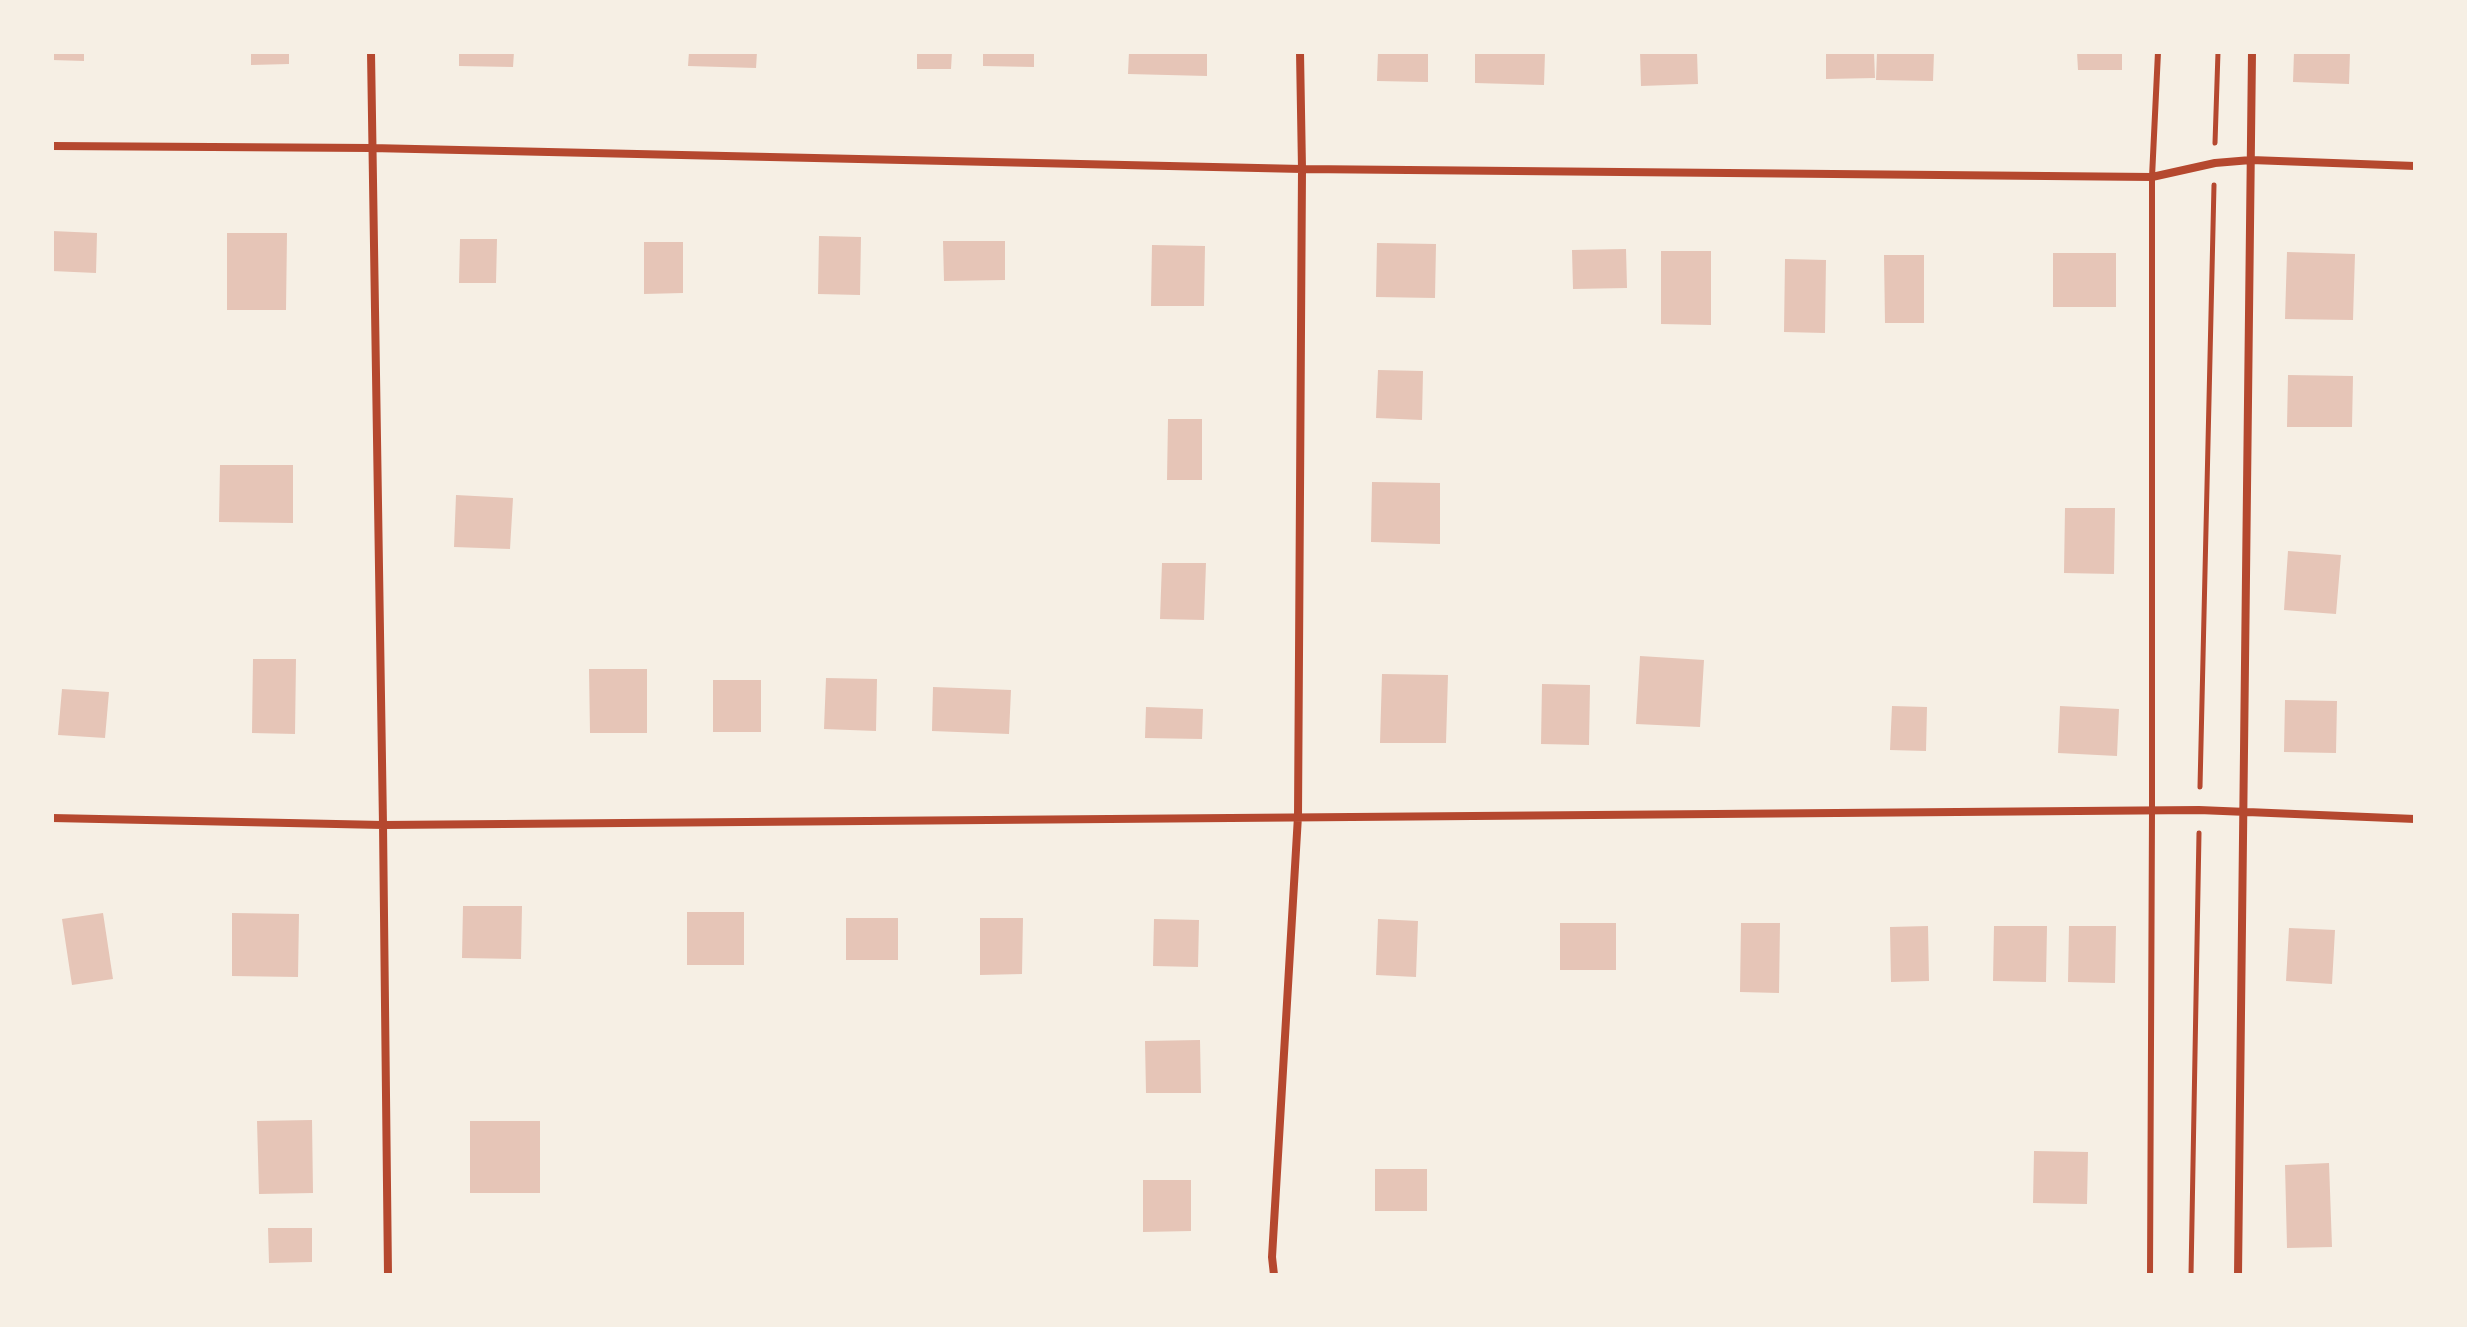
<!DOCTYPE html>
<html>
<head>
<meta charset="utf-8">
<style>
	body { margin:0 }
	#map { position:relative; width:2467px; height:1327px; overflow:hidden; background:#f6efe4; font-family:Ubuntu,sans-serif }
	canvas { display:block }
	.frame { position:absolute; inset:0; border:54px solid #f6efe4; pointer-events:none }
</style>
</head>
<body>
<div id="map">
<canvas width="2467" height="1327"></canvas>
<div class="frame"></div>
</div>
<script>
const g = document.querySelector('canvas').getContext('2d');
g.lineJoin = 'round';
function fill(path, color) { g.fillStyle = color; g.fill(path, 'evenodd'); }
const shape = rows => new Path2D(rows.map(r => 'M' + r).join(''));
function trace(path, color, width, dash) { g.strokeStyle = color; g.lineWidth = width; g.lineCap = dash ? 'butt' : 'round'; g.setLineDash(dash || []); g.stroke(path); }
const building = shape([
	[52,52,84,52,84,61,52,60],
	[251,52,289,52,289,64,251,65],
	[459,52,514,52,513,67,459,66],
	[689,52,757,52,756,68,688,66],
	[917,52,952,52,951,69,917,69],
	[983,52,1034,52,1034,67,983,66],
	[1129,52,1207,52,1207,76,1128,74],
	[1378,52,1428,52,1428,82,1377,81],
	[1475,52,1545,52,1544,85,1475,83],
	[1640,52,1697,52,1698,84,1641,86],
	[1826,52,1874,52,1875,78,1826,79],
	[1877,52,1934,52,1933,81,1876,80],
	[2077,52,2122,52,2122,70,2078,70],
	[2294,52,2350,52,2349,84,2293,82],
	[52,231,97,233,96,273,52,271],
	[227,233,287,233,286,310,227,310],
	[819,236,861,237,860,295,818,294],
	[460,239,497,239,496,283,459,283],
	[943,241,1005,241,1005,280,944,281],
	[644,242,683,242,683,293,644,294],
	[1377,243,1436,244,1435,298,1376,297],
	[1152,245,1205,246,1204,306,1151,306],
	[1626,249,1627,288,1573,289,1572,250],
	[1661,251,1711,251,1711,325,1661,324],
	[2287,252,2355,254,2353,320,2285,319],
	[2053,253,2116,253,2116,307,2053,307],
	[1884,255,1924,255,1924,323,1885,323],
	[1785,259,1826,260,1825,333,1784,332],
	[1378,370,1423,371,1422,420,1376,418],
	[2288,375,2353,376,2352,427,2287,427],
	[1168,419,1202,419,1202,480,1167,480],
	[220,465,293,465,293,523,219,522],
	[1372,482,1440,483,1440,544,1371,542],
	[456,495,513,498,510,549,454,547],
	[2065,508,2115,508,2114,574,2064,573],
	[2288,551,2341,555,2336,614,2284,610],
	[1162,563,1206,563,1204,620,1160,619],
	[1640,656,1704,660,1700,727,1636,724],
	[253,659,296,659,295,734,252,733],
	[589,669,647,669,647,733,590,733],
	[1382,674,1448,675,1446,743,1380,743],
	[826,678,877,679,876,731,824,729],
	[713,680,761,680,761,732,713,732],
	[1542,684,1590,685,1589,745,1541,744],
	[933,687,1011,690,1009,734,932,731],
	[62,689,109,692,105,738,58,735],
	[2285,700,2337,701,2336,753,2284,752],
	[1892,706,1927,707,1926,751,1890,750],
	[2060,706,2119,709,2117,756,2058,753],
	[1146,707,1203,709,1202,739,1145,738],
	[463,906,522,906,521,959,462,958],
	[687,912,744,912,744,965,687,965],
	[103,913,113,979,72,985,62,919],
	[232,913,299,914,298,977,232,976],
	[846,918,898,918,898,960,846,960],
	[980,918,1023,918,1022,974,980,975],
	[1154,919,1199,920,1198,967,1153,966],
	[1378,919,1418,921,1416,977,1376,975],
	[1560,923,1616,923,1616,970,1560,970],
	[1741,923,1780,923,1779,993,1740,992],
	[1928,926,1929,981,1891,982,1890,927],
	[1994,926,2047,926,2046,982,1993,981],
	[2069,926,2116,926,2115,983,2068,982],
	[2289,928,2335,930,2332,984,2286,981],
	[1200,1040,1201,1093,1146,1093,1145,1041],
	[312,1120,313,1193,259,1194,257,1121],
	[470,1121,540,1121,540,1193,470,1193],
	[2034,1151,2088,1152,2087,1204,2033,1203],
	[2329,1163,2332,1247,2287,1248,2285,1165],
	[1375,1169,1427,1169,1427,1211,1375,1211],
	[1143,1180,1191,1180,1191,1231,1143,1232],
	[268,1228,312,1228,312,1262,269,1263]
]);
const path = shape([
	[2215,143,2218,52],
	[2200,787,2214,185],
	[2191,1275,2199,833]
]);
const service = shape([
	[2150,1275,2152,811,2152,177,2158,52]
]);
const minor = shape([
	[371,52,383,825,388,1275],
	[52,146,371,148,1302,169,2152,177,2215,163,2251,160,2415,166],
	[52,818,383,825,2199,810,2415,819],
	[1274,1275,1272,1257,1298,816,1302,169,1300,52],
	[2238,1275,2252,52]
]);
fill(building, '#e6c5b7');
trace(path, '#b5482f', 5);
trace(service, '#b5482f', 6);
trace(minor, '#b5482f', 8);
</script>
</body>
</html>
